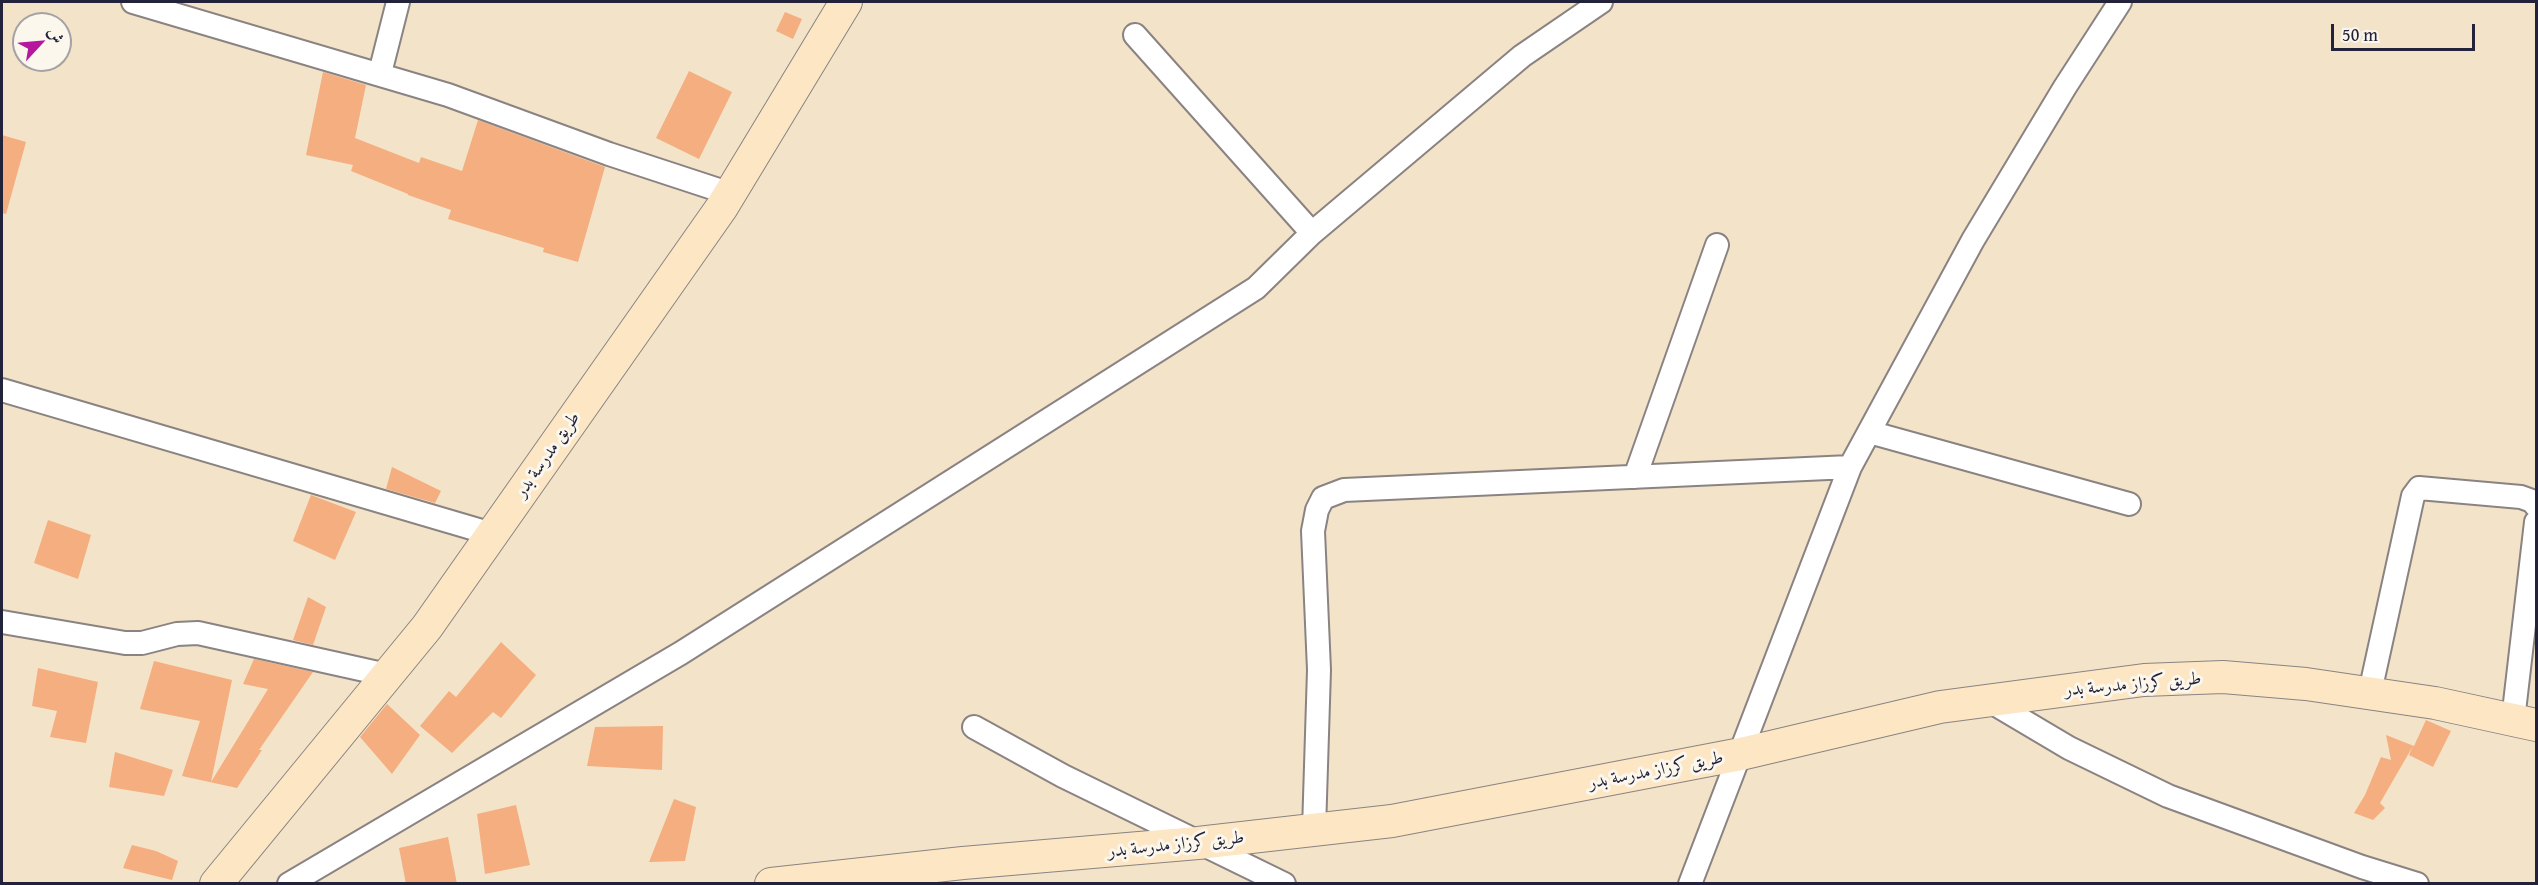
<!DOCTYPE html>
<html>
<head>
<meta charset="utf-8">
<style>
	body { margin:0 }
	#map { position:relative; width:2538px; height:885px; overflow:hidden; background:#f3e4c9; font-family:"Gentium Book Plus",Amiri,serif }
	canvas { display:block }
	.frame { position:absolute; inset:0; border:3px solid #22223b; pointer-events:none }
	.north { position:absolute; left:12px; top:12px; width:60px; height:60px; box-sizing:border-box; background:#fbf7ec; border:2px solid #a4a2a5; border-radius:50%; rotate:64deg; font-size:16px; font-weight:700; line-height:24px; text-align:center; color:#22223b }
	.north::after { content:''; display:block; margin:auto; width:21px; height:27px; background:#b5179e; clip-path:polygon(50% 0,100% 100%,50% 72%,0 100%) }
	.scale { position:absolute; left:2331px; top:24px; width:144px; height:27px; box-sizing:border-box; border:3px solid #22223b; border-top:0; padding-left:8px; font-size:18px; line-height:21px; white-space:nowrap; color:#22223b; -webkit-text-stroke:4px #fbf7ec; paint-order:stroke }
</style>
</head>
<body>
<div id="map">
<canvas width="2538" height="885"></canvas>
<div class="frame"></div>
<div class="north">ش</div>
<div class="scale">50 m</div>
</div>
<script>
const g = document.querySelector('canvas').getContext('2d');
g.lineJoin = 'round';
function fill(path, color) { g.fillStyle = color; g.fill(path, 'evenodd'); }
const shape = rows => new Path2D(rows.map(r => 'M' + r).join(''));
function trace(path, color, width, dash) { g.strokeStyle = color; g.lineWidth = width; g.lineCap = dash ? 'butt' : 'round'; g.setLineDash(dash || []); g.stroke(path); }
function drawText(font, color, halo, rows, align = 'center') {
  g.font = font + ' "Gentium Book Plus",Amiri,serif'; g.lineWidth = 6; g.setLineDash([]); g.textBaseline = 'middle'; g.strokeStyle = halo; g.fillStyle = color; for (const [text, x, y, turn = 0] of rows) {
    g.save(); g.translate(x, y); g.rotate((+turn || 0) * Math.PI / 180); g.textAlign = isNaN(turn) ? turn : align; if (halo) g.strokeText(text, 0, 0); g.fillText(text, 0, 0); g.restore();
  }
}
const building = shape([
	[785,12,802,19,793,39,776,31],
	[689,71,732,92,699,159,656,138],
	[323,72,366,85,355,138,419,163,421,157,462,171,478,120,605,167,578,262,543,252,544,248,448,219,451,210,408,195,408,194,351,171,353,165,306,155],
	[2,135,26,142,6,214,2,213],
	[392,467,441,491,435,503,386,489],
	[311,495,356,512,335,560,293,541],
	[48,520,91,535,78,579,34,563],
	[308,597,326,607,313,645,293,640],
	[501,642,536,675,501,718,493,712,452,753,420,726,449,691,456,697],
	[254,659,313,672,259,750,262,750,237,788,182,776,200,721,140,709,154,661,232,680,211,782,268,689,243,684],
	[38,668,98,682,86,743,50,737,57,711,32,706],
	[387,704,420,735,392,774,360,737],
	[2426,720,2451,731,2433,767,2409,755,2413,746,2380,803,2385,808,2373,820,2354,813,2365,795,2381,757,2391,760,2386,735,2414,746],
	[663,726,662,770,587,766,595,727],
	[115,752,173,770,164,796,109,787],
	[674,799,696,807,685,861,649,862],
	[516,805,530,865,485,874,477,814],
	[448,837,457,884,406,884,399,848],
	[132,845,156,851,178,861,172,880,123,868]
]);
const street = shape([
	[133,2,448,95,609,154,731,194],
	[1135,35,1312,233],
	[380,73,398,2],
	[2,390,492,534],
	[1869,432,2129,504],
	[1635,477,1717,245],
	[2,622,125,643,142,643,177,634,198,633,387,675],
	[2370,692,2413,496,2419,488,2521,497,2532,501,2536,506],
	[1988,700,2069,748,2168,796,2362,867,2417,884],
	[2513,720,2536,522],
	[974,727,1063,776,1284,884],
	[1314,830,1319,670,1313,531,1317,510,1323,498,1344,490,1850,467],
	[289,884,681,653,1256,288,1312,233,1522,56,1601,2],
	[1690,884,1850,467,1973,240,2065,87,2120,2]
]);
const secondary = shape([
	[216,884,427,627,722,207,846,2],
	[771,884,963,863,1198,843,1392,821,1741,754,1940,707,2144,680,2223,677,2306,684,2435,703,2536,725]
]);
const streetNames = [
	["طريق مدرسة بدر",548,455,-55],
	["طريق كرزاز مدرسة بدر",2133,685,-5],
	["طريق كرزاز مدرسة بدر",1656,771,-11],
	["طريق كرزاز مدرسة بدر",1176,845,-6]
];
fill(building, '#f4ae7f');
trace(street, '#8a8382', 26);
trace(secondary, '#8a8382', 34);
trace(street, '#fff', 22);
trace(secondary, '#fce6c4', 32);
drawText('18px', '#22223b', '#fbf7ec', streetNames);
</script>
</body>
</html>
